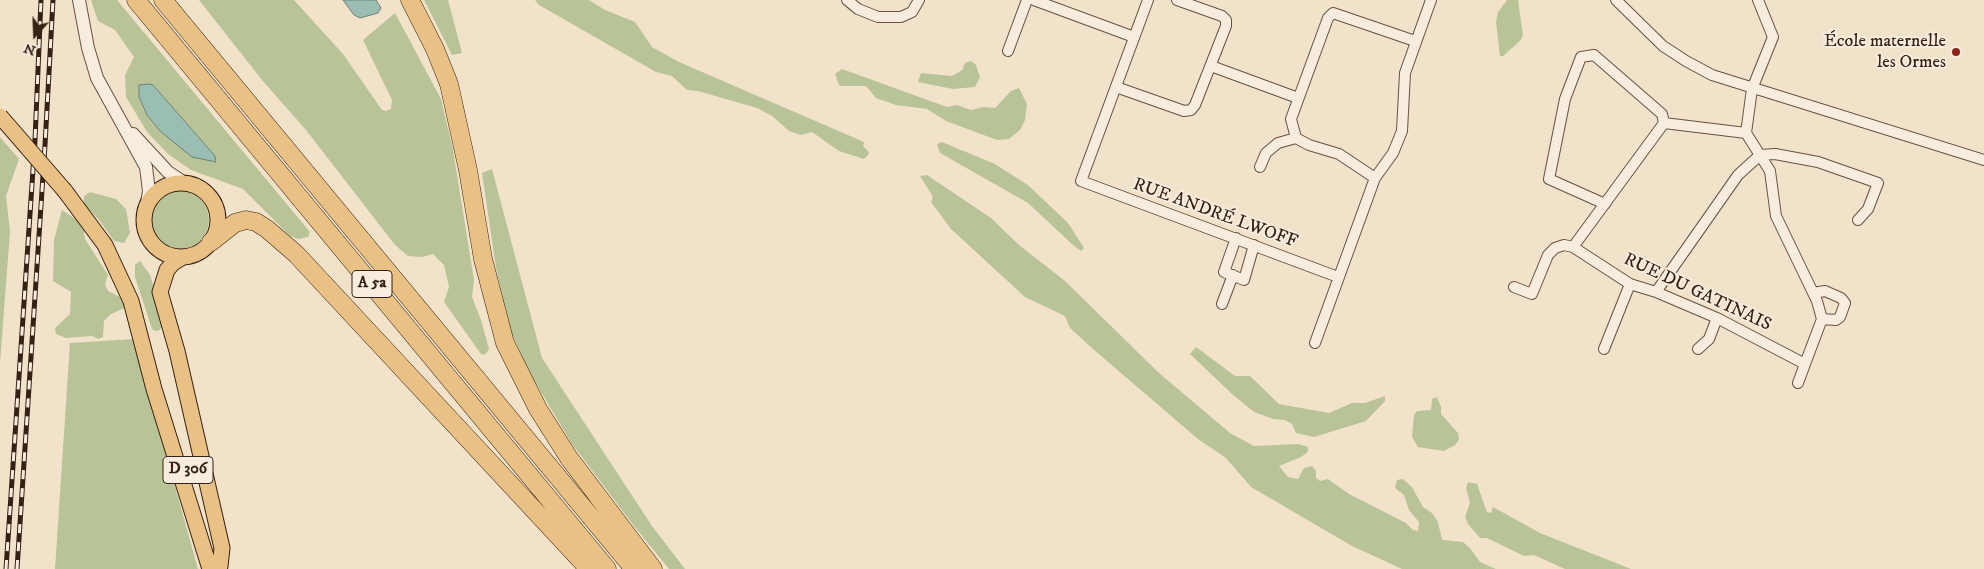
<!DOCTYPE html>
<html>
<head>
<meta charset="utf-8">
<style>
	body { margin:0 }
	#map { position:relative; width:1984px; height:569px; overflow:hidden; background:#f2e2ca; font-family:"IM FELL DW Pica",serif }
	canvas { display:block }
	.north { position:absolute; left:10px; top:10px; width:50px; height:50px; -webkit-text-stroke:4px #f7ecdd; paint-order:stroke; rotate:200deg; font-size:14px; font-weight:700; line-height:20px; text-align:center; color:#372114 }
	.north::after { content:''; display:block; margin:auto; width:18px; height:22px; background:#372114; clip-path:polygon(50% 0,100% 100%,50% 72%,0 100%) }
</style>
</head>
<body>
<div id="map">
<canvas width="1984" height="569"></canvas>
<div class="north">N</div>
</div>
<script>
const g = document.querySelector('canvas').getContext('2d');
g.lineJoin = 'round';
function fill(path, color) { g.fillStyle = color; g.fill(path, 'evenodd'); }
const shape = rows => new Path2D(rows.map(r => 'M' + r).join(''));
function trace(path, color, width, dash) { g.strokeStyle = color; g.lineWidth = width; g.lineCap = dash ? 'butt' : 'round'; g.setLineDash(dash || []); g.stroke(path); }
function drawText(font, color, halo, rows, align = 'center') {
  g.font = font + ' "IM FELL DW Pica",serif'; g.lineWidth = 4; g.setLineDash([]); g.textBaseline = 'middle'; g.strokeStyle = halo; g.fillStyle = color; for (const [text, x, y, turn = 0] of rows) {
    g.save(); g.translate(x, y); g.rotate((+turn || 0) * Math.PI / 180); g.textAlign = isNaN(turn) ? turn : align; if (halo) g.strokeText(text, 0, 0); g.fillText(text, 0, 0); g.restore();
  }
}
const green = shape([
	[91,0,117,0,310,232,308,237,298,239,290,236,243,189,191,170,168,154,147,132,126,97,125,75,134,57,115,30,98,21],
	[153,85,215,156,217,161,160,131,147,115,139,97],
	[199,0,294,0,343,54,382,110,386,111,391,109,392,100,363,40,395,13,441,99,453,150,474,280,472,297,481,320,489,349,485,355,481,354,444,302,449,287,444,265,433,254,422,257,408,256,395,245,306,130,262,80],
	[424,0,448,0,462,53,452,55],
	[535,0,589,0,605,10,635,22,652,47,679,62,864,142,863,146,869,152,868,155,864,159,839,151,812,132,801,135,789,131,772,116,757,108,698,91,687,90,672,76,656,72,539,5],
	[1507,0,1518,0,1523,35,1521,40,1503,56,1500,56,1496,22,1498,12],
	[971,61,976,65,980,77,975,87,953,89,918,82,921,73,952,76,962,70,965,63],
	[842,69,947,107,957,105,971,110,983,107,995,108,1011,91,1019,88,1027,104,1025,120,1020,130,1009,139,997,140,946,121,927,109,896,105,876,98,866,86,842,86,839,85,835,74],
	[0,137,19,159,6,196,10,232,0,363],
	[942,142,995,164,1028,185,1068,223,1084,248,1081,251,1074,246,1028,203,940,153,937,144],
	[492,169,542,358,652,526,685,569,669,569,634,526,572,444,532,377,511,332,496,268,482,173],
	[927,175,991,218,1019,245,1065,281,1159,373,1230,433,1254,446,1299,444,1308,447,1308,452,1301,457,1279,466,1288,477,1298,479,1304,468,1312,466,1316,471,1316,478,1320,481,1328,479,1349,494,1406,523,1413,530,1418,531,1419,522,1409,510,1404,495,1395,488,1397,480,1403,479,1412,487,1423,507,1432,513,1438,522,1442,540,1463,542,1470,548,1480,562,1496,569,1402,569,1352,546,1251,487,1226,458,1198,439,1093,349,1070,328,1065,316,1025,297,951,229,931,202,933,197,920,176],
	'151 220a29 29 0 1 1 58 0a29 29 0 1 1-58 0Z',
	[90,192,116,199,126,209,130,233,124,243,114,241,100,221,84,204,84,196],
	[62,210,83,224,85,239,108,275,105,284,108,291,126,300,127,307,111,314,104,321,103,337,98,339,92,336,66,338,56,334,55,328,70,314,71,292,53,281,54,240],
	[140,261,150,275,161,311,163,323,160,330,155,331,152,329,135,277,135,265],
	[134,339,198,569,55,569,70,343],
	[1196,347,1235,376,1250,376,1279,404,1329,413,1352,403,1365,403,1385,396,1385,401,1366,421,1314,437,1296,433,1292,424,1285,420,1273,419,1254,412,1232,394,1190,354],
	[1437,397,1441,407,1441,414,1458,433,1459,440,1455,445,1444,451,1418,447,1412,437,1414,415,1417,411,1431,410,1432,399],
	[1468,482,1477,484,1487,512,1491,513,1493,507,1540,533,1631,569,1565,569,1534,555,1524,556,1487,538,1480,538,1468,524,1465,517,1470,503,1466,488]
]);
const water = shape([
	[343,0,376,0,381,8,378,13,360,18,354,15,343,0],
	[149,84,153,85,215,156,216,162,192,157,160,131,147,115,139,97,139,85,149,84]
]);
const minor = shape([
	[847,0,858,9,878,17,901,17,912,12,919,0],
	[1034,0,1134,37],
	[1148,0,1081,181,1338,277],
	[1616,0,1663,46,1686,61,1712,75,1984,160],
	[1008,51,1027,0],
	[1211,66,1298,98],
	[1116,87,1184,111,1191,110,1195,105,1226,26,1226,20,1222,16,1177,0],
	[1746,133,1664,123,1573,247,1630,284,1656,292,1717,318,1805,364,1822,319,1817,301,1776,216,1770,171,1746,133,1752,89,1773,37,1758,0],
	[1260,167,1266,153,1278,143,1296,138],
	[1375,178,1339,154,1309,145,1296,138,1291,119,1328,18,1333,13,1415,41],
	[1605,204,1549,179,1565,99,1581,57,1594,55,1662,114,1664,123],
	[1236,238,1224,272,1244,280,1254,245],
	[1514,287,1532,294,1548,255,1555,248,1564,245,1573,247],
	[1656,292,1738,175,1760,155,1775,154,1818,162,1878,183,1868,209,1858,220],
	[1813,293,1825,291,1841,298,1845,303,1840,317,1836,320,1822,319],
	[1222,304,1233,275],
	[1315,343,1375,178,1393,153,1402,131,1405,73,1431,0],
	[1604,349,1630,284],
	[1698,349,1709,339,1717,318],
	[1798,383,1805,364]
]);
const tertiary = shape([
	[79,0,88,48,97,78,146,167,149,191,146,209],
	[133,134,168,172,186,184]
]);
const primary = shape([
	'144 220a37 37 0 1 1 74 0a37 37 0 1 1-74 0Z',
	[65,191,105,245,131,301,154,389,210,569],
	[183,257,173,263,167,270,160,292,177,351,222,548,220,566]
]);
const motorway = shape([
	[136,0,607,569],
	[163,0,634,569],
	[410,0,435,49,449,84,468,170,483,259,505,343,538,409,569,458,653,569],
	[211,242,235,223,246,220,256,222,267,229,296,254,589,569]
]);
const rail = shape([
	[6,569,35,140,41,0],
	[17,569,45,145,53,0]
]);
const primaryBridge = shape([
	[0,116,65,191]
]);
const markers = [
	[1956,52,5,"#8f2418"]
];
const shields = [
	[372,284,40],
	[188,470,50]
];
const shieldNames = [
	["A 5a",372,284],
	["D 306",188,470]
];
const poiNames = [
	["École maternelle",1946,42],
	["les Ormes",1946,63]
];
const streetNames = [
	["RUE ANDRÉ LWOFF",1215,214,20],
	["RUE DU GATINAIS",1697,293,25]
];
fill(green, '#b8c498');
fill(water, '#9bbeb4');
trace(water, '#737f74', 1);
trace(minor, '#665142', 12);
trace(tertiary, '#665142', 14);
trace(primary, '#372114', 17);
trace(motorway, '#372114', 19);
trace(minor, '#f7ecdd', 10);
trace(tertiary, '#f7ecdd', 12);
trace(primary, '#e9c185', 15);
trace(motorway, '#e9c185', 18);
trace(rail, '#372114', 5);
trace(rail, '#f7ecdd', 3, [9]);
trace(primaryBridge, '#372114', 17, []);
trace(primaryBridge, '#e9c185', 15);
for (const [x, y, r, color] of markers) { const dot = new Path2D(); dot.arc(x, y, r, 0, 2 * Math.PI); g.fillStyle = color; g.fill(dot); trace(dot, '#f7ecdd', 2); }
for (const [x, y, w] of shields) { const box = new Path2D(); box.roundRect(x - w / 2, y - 13.5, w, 27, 4); g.fillStyle = '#f7ecdd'; g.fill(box); trace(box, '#372114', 1); }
drawText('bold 16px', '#372114', null, shieldNames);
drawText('18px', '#372114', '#f7ecdd', poiNames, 'right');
drawText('18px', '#372114', '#f7ecdd', streetNames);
</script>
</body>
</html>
